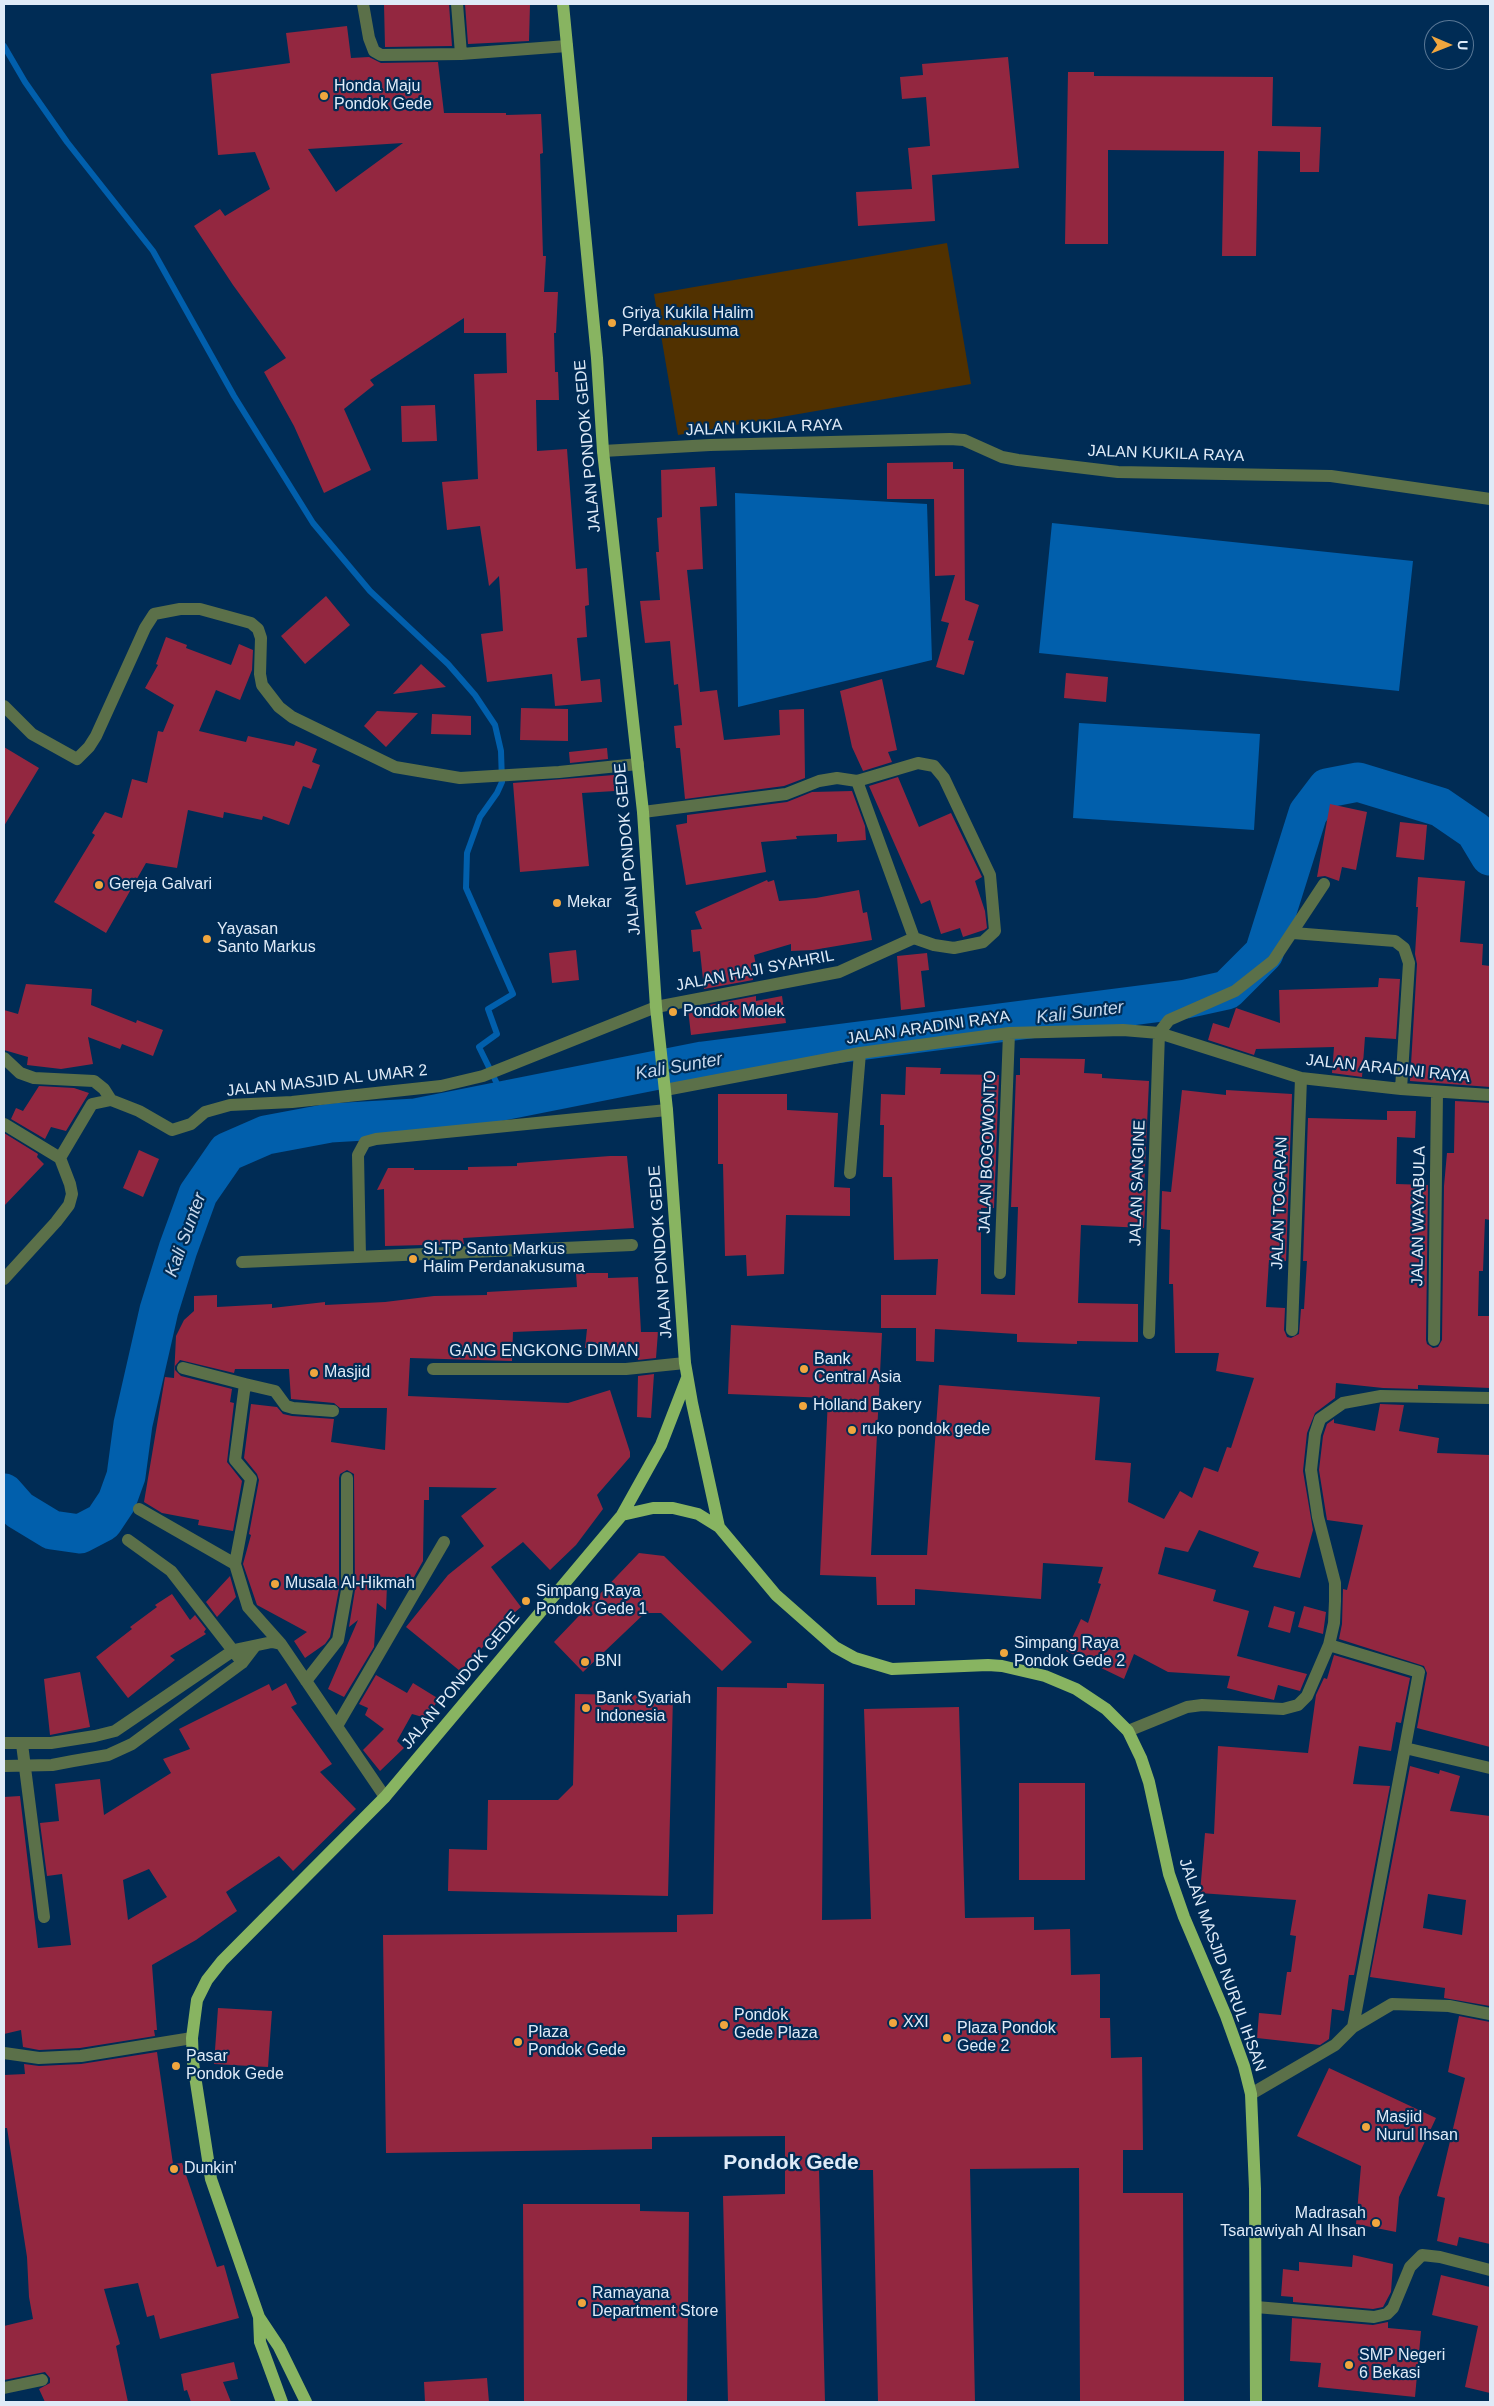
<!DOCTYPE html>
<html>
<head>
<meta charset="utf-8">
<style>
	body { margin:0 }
	#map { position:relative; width:1494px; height:2406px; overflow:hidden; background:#002c55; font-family:Helvetica,sans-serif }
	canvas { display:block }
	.frame { position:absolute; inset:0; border:5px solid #dfebf8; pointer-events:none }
	.north { position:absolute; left:1424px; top:20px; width:50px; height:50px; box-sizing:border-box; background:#002c55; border:1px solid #597896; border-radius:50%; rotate:91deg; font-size:14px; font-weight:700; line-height:20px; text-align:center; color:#dfebf8 }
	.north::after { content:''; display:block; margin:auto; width:18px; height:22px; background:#f0a63e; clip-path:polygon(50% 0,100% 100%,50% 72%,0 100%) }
</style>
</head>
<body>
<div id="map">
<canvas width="1494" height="2406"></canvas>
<div class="frame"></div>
<div class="north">U</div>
</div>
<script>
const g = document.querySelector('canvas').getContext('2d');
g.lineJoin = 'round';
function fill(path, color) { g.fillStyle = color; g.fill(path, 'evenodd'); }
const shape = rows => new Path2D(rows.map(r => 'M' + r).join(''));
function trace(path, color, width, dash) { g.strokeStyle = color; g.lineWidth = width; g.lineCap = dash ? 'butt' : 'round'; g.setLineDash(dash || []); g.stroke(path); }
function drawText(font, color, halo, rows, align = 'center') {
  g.font = font + ' Helvetica,sans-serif'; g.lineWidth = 4.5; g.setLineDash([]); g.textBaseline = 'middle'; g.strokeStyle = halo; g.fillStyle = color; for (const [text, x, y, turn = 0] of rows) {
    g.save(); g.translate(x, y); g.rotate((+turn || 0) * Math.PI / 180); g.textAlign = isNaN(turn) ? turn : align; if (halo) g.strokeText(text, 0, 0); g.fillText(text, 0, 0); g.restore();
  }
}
const green = shape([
	[947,243,971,384,678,435,654,294]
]);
const water = shape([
	[735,493,927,504,932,660,738,707],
	[1052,523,1413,561,1399,691,1039,653],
	[1079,723,1260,734,1254,830,1073,818]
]);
const stream = shape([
	[4,46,25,82,67,142,153,251,234,396,313,523,370,591,448,664,475,695,495,725,501,751,502,782,497,793,480,817,467,853,466,888,513,994,488,1009,497,1034,479,1047,505,1100]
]);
const river = shape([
	[4,1493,19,1510,52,1530,80,1534,103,1522,117,1501,126,1476,133,1424,159,1310,178,1249,198,1194,227,1152,266,1135,330,1123,416,1118,703,1061,1186,999,1227,990,1264,953,1308,813,1327,788,1358,782,1440,807,1475,831,1490,856]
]);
const building = shape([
	[384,4,449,4,452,46,385,47],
	[465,4,530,4,529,41,468,44],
	[347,26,351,58,369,57,381,63,438,62,444,113,506,113,506,115,541,114,543,153,540,154,543,256,546,256,544,292,558,292,556,333,554,333,555,372,558,372,559,400,536,400,537,451,567,449,576,569,587,568,589,605,585,606,587,637,577,638,581,681,600,679,602,702,555,706,552,674,487,682,481,634,503,631,499,576,489,586,480,526,447,530,442,482,478,479,474,374,507,373,506,333,464,333,464,318,370,380,374,385,344,409,371,470,324,493,294,426,264,372,286,358,233,285,194,226,220,209,225,216,270,189,255,152,218,155,211,74,290,63,286,33],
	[403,143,336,192,308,149],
	[1008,57,1019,168,932,175,935,221,858,226,856,192,912,189,908,148,930,146,926,97,902,99,900,77,923,75,922,64],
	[1068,72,1094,72,1094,76,1273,77,1272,126,1321,127,1319,172,1300,172,1300,152,1258,151,1256,256,1222,256,1224,151,1108,150,1108,244,1065,244],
	[435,405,437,441,402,442,401,406],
	[953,462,953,469,964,469,965,600,979,605,968,640,974,641,964,675,936,667,949,623,941,621,955,575,935,576,934,499,887,499,887,463],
	[715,467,717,506,700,507,703,569,687,570,700,692,717,690,724,740,780,735,779,710,804,709,805,778,784,786,685,799,680,748,676,748,674,726,682,725,678,684,674,685,670,641,645,643,640,601,660,600,656,552,659,552,657,518,662,517,661,470],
	[326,596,350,625,305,664,281,636],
	[166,637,187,645,186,648,231,665,239,644,253,650,252,670,240,700,216,690,199,731,246,742,248,736,294,746,296,741,317,749,312,762,320,765,311,789,303,786,289,825,263,816,262,820,224,812,223,818,188,810,177,868,146,863,106,933,54,902,95,835,92,833,105,812,122,818,132,779,147,783,158,731,163,732,174,705,145,688,158,665,156,664],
	[421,664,446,687,393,694],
	[1066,673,1108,677,1106,702,1064,698],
	[882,679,897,750,888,752,892,762,863,771,852,747,840,691],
	[521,708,568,709,568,741,520,740],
	[377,711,418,713,386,747,364,726],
	[432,714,471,716,471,735,431,734],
	[4,747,39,768,4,826],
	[607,748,608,759,570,763,569,752],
	[614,775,615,791,582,793,589,866,520,872,513,783],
	[898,777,919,827,951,813,982,877,975,881,985,911,987,928,984,930,963,937,960,928,941,934,930,900,921,904,869,786],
	[852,791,865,826,866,840,837,842,837,834,796,836,797,839,761,842,766,872,686,885,676,825,687,823,687,815,787,802,812,792],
	[1330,804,1367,812,1356,870,1342,867,1339,881,1325,876,1317,877],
	[1400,822,1427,825,1424,860,1396,857],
	[1418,877,1465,881,1460,942,1483,944,1482,965,1490,966,1490,1087,1410,1081,1417,964,1415,954,1418,907,1416,907],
	[767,880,768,882,774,880,779,901,816,898,859,890,863,913,867,912,872,940,813,950,791,951,791,944,754,955,756,965,751,966,753,980,704,989,700,951,693,952,691,930,702,929,695,912],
	[576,950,579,980,552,983,549,953],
	[927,953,929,970,921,971,925,1007,901,1010,897,956],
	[1379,978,1400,979,1396,1039,1365,1037,1362,1077,1332,1073,1334,1047,1256,1049,1254,1055,1208,1040,1213,1023,1229,1028,1236,1008,1280,1023,1279,990,1378,987],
	[26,984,92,989,91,1005,136,1023,137,1020,163,1030,153,1056,122,1044,120,1049,88,1037,93,1064,61,1069,27,1065,28,1057,4,1050,4,1010,18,1014],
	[756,996,756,1001,782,996,786,1023,691,1035,688,1009],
	[1020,1058,1085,1059,1084,1073,1102,1074,1102,1078,1149,1081,1144,1190,1146,1190,1144,1228,1081,1225,1078,1303,1138,1304,1138,1342,1077,1341,1077,1344,1017,1342,1017,1334,935,1329,934,1362,916,1361,916,1328,881,1328,881,1295,936,1295,938,1259,894,1260,892,1177,883,1177,884,1125,880,1125,881,1094,905,1095,906,1067,941,1068,940,1074,999,1075,994,1208,981,1208,981,1294,1015,1295,1018,1207,1011,1207,1016,1075,1020,1075],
	[39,1086,74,1088,89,1093,66,1131,51,1127,45,1139,11,1119,16,1108,23,1111],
	[1182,1090,1226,1095,1226,1090,1292,1094,1286,1261,1269,1260,1266,1307,1285,1308,1284,1330,1287,1337,1291,1338,1299,1334,1301,1309,1304,1309,1307,1261,1303,1261,1308,1118,1387,1120,1387,1111,1416,1111,1415,1138,1397,1137,1396,1184,1428,1185,1426,1340,1427,1344,1433,1348,1438,1347,1442,1340,1444,1186,1447,1153,1454,1153,1455,1101,1490,1103,1490,1220,1485,1219,1483,1271,1479,1271,1478,1316,1490,1316,1490,1388,1418,1385,1418,1389,1383,1388,1336,1383,1335,1398,1315,1413,1307,1433,1303,1471,1313,1530,1300,1578,1253,1567,1259,1552,1199,1530,1188,1552,1165,1547,1158,1574,1216,1590,1213,1601,1249,1611,1237,1656,1307,1674,1300,1691,1278,1685,1274,1700,1227,1688,1230,1676,1168,1672,1134,1654,1124,1679,1066,1651,1081,1619,1088,1623,1101,1584,1098,1583,1103,1567,1043,1563,1041,1599,915,1589,915,1605,877,1605,876,1577,820,1575,828,1398,728,1394,731,1325,882,1333,871,1555,927,1555,939,1385,1100,1397,1095,1460,1131,1463,1128,1502,1164,1519,1180,1491,1192,1498,1204,1467,1218,1472,1227,1447,1231,1448,1254,1378,1216,1371,1219,1353,1175,1353,1173,1284,1169,1284,1170,1230,1161,1229,1162,1191,1171,1192],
	[718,1094,787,1094,787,1110,838,1113,834,1187,850,1188,850,1216,786,1215,784,1274,747,1276,746,1255,725,1256,723,1164,718,1164],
	[4,1133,38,1154,37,1157,44,1164,4,1206],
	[139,1150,159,1159,143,1197,123,1188],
	[610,1156,627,1156,634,1228,463,1238,464,1244,385,1246,384,1189,377,1190,388,1168,414,1168,414,1170,468,1170,468,1167,517,1166,517,1163],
	[576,1273,608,1273,608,1278,638,1277,641,1332,658,1332,656,1358,638,1360,637,1351,585,1348,587,1329,513,1332,512,1361,410,1358,408,1396,568,1403,610,1390,630,1452,630,1457,597,1495,603,1509,576,1545,550,1570,523,1542,491,1567,521,1607,500,1625,502,1627,460,1671,406,1627,448,1575,484,1546,461,1516,497,1488,429,1487,429,1500,424,1500,423,1561,409,1586,387,1585,386,1610,377,1603,374,1647,344,1697,328,1689,358,1620,349,1627,355,1590,354,1474,347,1470,340,1474,339,1478,339,1589,330,1637,325,1644,305,1658,294,1641,307,1632,257,1605,243,1564,251,1535,249,1534,259,1480,257,1474,244,1458,251,1404,277,1407,283,1414,292,1416,334,1419,331,1442,385,1450,387,1408,340,1408,334,1403,291,1399,289,1369,235,1369,234,1373,180,1360,175,1366,175,1370,181,1376,232,1389,230,1402,234,1403,227,1462,242,1481,233,1531,198,1525,199,1520,162,1513,144,1502,165,1377,174,1378,176,1336,184,1320,194,1311,194,1296,217,1295,217,1307,272,1304,272,1308,325,1302,325,1305,385,1302,434,1296,487,1295,487,1292,577,1287],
	[654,1374,651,1418,637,1417,638,1376],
	[1380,1404,1404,1405,1399,1431,1439,1438,1437,1453,1490,1455,1490,1747,1417,1728,1427,1673,1424,1666,1339,1639,1342,1624,1343,1589,1347,1590,1363,1525,1327,1520,1319,1470,1323,1436,1327,1424,1334,1419,1334,1423,1375,1431],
	[639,1553,664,1556,752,1642,722,1671,661,1613,645,1613,583,1672,554,1642],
	[230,1576,236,1597,217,1617,206,1602],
	[172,1594,190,1620,195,1615,206,1629,204,1632,206,1634,170,1656,175,1660,128,1698,96,1657,132,1629,130,1627,157,1607,155,1605],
	[1274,1606,1295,1612,1290,1633,1268,1627],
	[1304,1606,1326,1612,1323,1634,1298,1627],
	[1334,1655,1410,1678,1401,1723,1396,1722,1391,1751,1359,1746,1353,1784,1390,1786,1354,1975,1349,1975,1344,2011,1332,2009,1329,2039,1320,2045,1257,2038,1259,2013,1281,2015,1287,1972,1291,1972,1296,1936,1290,1935,1296,1900,1200,1893,1205,1833,1214,1834,1218,1746,1308,1753,1316,1695,1324,1678,1327,1679],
	[80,1672,90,1727,50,1735,44,1679],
	[376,1675,407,1693,413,1683,439,1699,426,1718,412,1714,397,1741,404,1748,380,1771,363,1750,384,1729,365,1715,368,1708,359,1704],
	[286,1683,297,1704,291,1707,332,1764,320,1772,356,1809,293,1871,279,1856,226,1892,237,1911,196,1940,152,1965,157,2030,154,2030,155,2036,80,2048,39,2050,23,2047,21,2030,4,2034,4,1797,20,1796,38,1948,71,1945,62,1874,47,1876,40,1823,59,1821,55,1784,100,1779,104,1815,171,1773,163,1759,190,1749,179,1729,269,1684,272,1691],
	[149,1869,167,1897,128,1920,123,1880],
	[787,1683,824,1684,822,1920,871,1919,864,1709,959,1707,965,1918,1034,1917,1034,1930,1070,1929,1071,1975,1100,1974,1100,2018,1110,2018,1111,2058,1142,2057,1143,2150,1123,2150,1123,2193,1183,2193,1184,2402,1080,2402,1079,2168,970,2169,975,2402,878,2402,873,2170,819,2170,825,2402,728,2402,723,2196,785,2194,785,2136,652,2137,652,2149,386,2153,383,1935,677,1932,677,1915,713,1914,717,1687,787,1688],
	[575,1694,673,1696,668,1896,448,1891,449,1849,487,1850,488,1800,558,1800,573,1785],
	[1410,1766,1439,1774,1440,1770,1460,1776,1450,1811,1490,1816,1490,2006,1444,1998,1445,1988,1370,1977],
	[1428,1894,1466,1900,1462,1935,1423,1928],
	[1019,1783,1085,1783,1085,1880,1019,1880],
	[218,2008,272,2011,268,2067,214,2064],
	[1459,2016,1490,2022,1490,2244,1459,2237,1457,2246,1437,2241,1445,2198,1437,2196,1465,2078,1448,2072],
	[157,2052,173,2164,182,2163,217,2267,224,2265,239,2318,160,2339,154,2315,147,2317,138,2283,104,2289,120,2344,116,2346,128,2402,45,2402,39,2389,50,2383,50,2378,45,2372,4,2380,4,2326,33,2319,29,2297,27,2257,7,2128,4,2128,4,2075,25,2074,24,2064,39,2066,81,2064],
	[1329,2068,1436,2118,1399,2197,1396,2232,1356,2224,1361,2166,1297,2136],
	[523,2204,640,2204,640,2211,689,2212,687,2402,524,2402],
	[1353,2255,1393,2264,1391,2292,1383,2307,1373,2309,1293,2302,1293,2297,1281,2296,1283,2269,1299,2271,1299,2262,1352,2267],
	[1441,2275,1490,2287,1490,2393,1465,2387,1478,2326,1432,2315],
	[1292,2318,1373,2325,1388,2322,1388,2328,1421,2331,1415,2397,1318,2387,1321,2363,1290,2361],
	[234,2362,238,2379,223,2382,231,2402,191,2402,187,2390,184,2391,181,2374],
	[487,2378,489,2402,425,2402,424,2382]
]);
const minor = shape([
	[363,4,369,38,374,51,381,55,461,54],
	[457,4,461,54,567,46],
	[603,451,710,445,950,439,964,440,1002,457,1018,460,1118,472,1331,476,1490,499],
	[4,706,32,734,77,759,89,747,96,736,145,628,154,614,180,609,200,609,251,623,258,629,261,638,260,674,262,685,279,707,292,717,395,767,460,778,559,772,638,764],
	[857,781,914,938],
	[643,812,786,794,819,781,837,778,857,781,918,763,934,766,944,778,990,875,995,931,983,942,954,948,934,945,914,938],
	[1293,933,1395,941,1404,948,1409,963,1401,1089],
	[4,1058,20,1073,34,1078,94,1081,104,1089,111,1100],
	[665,1090,860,1053,1009,1033,1123,1030,1159,1033,1301,1078,1401,1089,1490,1095],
	[4,1124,60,1158],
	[850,1173,860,1053],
	[360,1257,358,1155,365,1142,376,1139,667,1110],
	[242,1262,632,1245],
	[1000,1273,1009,1033],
	[4,1279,56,1222,69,1205,72,1194,70,1184,60,1158,92,1104,111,1100,139,1111,172,1130,191,1124,205,1112,230,1105,292,1102,441,1086,483,1076,656,1007,839,972,914,938],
	[1292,1330,1301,1078],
	[1149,1333,1159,1033,1169,1020,1235,991,1273,961,1324,884],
	[1434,1340,1437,1092],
	[183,1368,245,1384],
	[433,1369,626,1369,685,1363],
	[139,1509,235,1564],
	[128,1540,171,1571,238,1657],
	[281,1644,248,1607,235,1564,251,1479,235,1460,245,1384,275,1391,286,1406,293,1408,333,1411],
	[1329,1645,1419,1672,1353,2027],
	[306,1681,338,1640,347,1590,347,1478],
	[337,1726,444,1542],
	[1128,1731,1187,1707,1202,1705,1283,1709,1298,1705,1307,1696,1329,1645,1334,1623,1335,1601,1335,1583,1318,1517,1311,1470,1315,1434,1320,1419,1343,1403,1381,1396,1490,1398],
	[4,1743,51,1743,95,1736,115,1731,234,1650,272,1642,281,1644,385,1797],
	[22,1744,44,1917],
	[1405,1748,1490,1768],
	[4,1766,52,1765,73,1761,108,1755,132,1744,242,1663,255,1646],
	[4,2053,39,2058,81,2056,192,2038],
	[1251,2094,1335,2045,1353,2027,1392,2004,1449,2006,1490,2014],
	[1256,2307,1374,2317,1387,2314,1393,2308,1410,2267,1422,2255,1440,2257,1490,2270],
	[4,2388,42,2380]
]);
const primary = shape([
	[563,4,597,358,603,451,643,812,656,1007,667,1110,685,1363,692,1403,719,1527,776,1595,835,1647,855,1658,892,1669,988,1665,1002,1666,1045,1676,1076,1689,1106,1709,1128,1731,1141,1758,1149,1782,1169,1874,1184,1917,1226,2016,1244,2066,1251,2094,1255,2189,1256,2402],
	[622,1515,653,1508,673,1508,698,1514,719,1527],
	[259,2317,260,2342,282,2402],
	[306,2402,279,2347,259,2317,211,2179,193,2063,192,2038,197,2000,207,1980,222,1961,385,1797,622,1515,661,1445,687,1378]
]);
const markers = [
	[324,96,5,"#f0a63e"],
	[612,323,5,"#f0a63e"],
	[99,885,5,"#f0a63e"],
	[557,903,5,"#f0a63e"],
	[207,939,5,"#f0a63e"],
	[673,1012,5,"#f0a63e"],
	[413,1259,5,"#f0a63e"],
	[804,1369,5,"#f0a63e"],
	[314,1373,5,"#f0a63e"],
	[803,1406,5,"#f0a63e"],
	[852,1430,5,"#f0a63e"],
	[275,1584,5,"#f0a63e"],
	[526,1601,5,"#f0a63e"],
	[1004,1653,5,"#f0a63e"],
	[585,1662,5,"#f0a63e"],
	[586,1708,5,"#f0a63e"],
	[893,2023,5,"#f0a63e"],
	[724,2025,5,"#f0a63e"],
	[947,2038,5,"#f0a63e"],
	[518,2042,5,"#f0a63e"],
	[176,2066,5,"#f0a63e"],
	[1366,2127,5,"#f0a63e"],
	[174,2169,5,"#f0a63e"],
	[1376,2223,5,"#f0a63e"],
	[582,2303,5,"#f0a63e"],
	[1349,2365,5,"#f0a63e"]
];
const poiNames = [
	["Honda Maju",334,87],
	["Pondok Gede",334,105],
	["Griya Kukila Halim",622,314],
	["Perdanakusuma",622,332],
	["Gereja Galvari",109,885],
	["Mekar",567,903],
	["Yayasan",217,930],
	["Santo Markus",217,948],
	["Pondok Molek",683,1012],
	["SLTP Santo Markus",423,1250],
	["Halim Perdanakusuma",423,1268],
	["Bank",814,1360],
	["Central Asia",814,1378],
	["Masjid",324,1373],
	["Holland Bakery",813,1406],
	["ruko pondok gede",862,1430],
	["Musala Al-Hikmah",285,1584],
	["Simpang Raya",536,1592],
	["Pondok Gede 1",536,1610],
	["Simpang Raya",1014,1644],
	["Pondok Gede 2",1014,1662],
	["BNI",595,1662],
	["Bank Syariah",596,1699],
	["Indonesia",596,1717],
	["Pondok",734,2016],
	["Gede Plaza",734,2034],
	["XXI",903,2023],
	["Plaza Pondok",957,2029],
	["Gede 2",957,2047],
	["Plaza",528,2033],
	["Pondok Gede",528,2051],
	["Pasar",186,2057],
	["Pondok Gede",186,2075],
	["Masjid",1376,2118],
	["Nurul Ihsan",1376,2136],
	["Dunkin'",184,2169],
	["Madrasah",1366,2214,"right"],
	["Tsanawiyah Al Ihsan",1366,2232,"right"],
	["Ramayana",592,2294],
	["Department Store",592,2312],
	["SMP Negeri",1359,2356],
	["6 Bekasi",1359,2374]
];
const streetNames = [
	["JALAN KUKILA RAYA",764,428,-2],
	["JALAN PONDOK GEDE",588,446,-95],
	["JALAN KUKILA RAYA",1166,454,2],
	["JALAN PONDOK GEDE",628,849,-95],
	["JALAN HAJI SYAHRIL",755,971,-11],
	["JALAN ARADINI RAYA",928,1028,-8],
	["JALAN ARADINI RAYA",1388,1069,6],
	["JALAN MASJID AL UMAR 2",327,1081,-6],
	["JALAN BOGOWONTO",988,1152,-88],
	["JALAN SANGINE",1138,1183,-88],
	["JALAN TOGARAN",1280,1203,-88],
	["JALAN WAYABULA",1419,1216,-89],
	["JALAN PONDOK GEDE",661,1252,-94],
	["GANG ENGKONG DIMAN",544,1352],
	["JALAN PONDOK GEDE",461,1681,-50],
	["JALAN MASJID NURUL IHSAN",1222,1965,70]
];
const waterNames = [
	["Kali Sunter",1080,1013,-7],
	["Kali Sunter",679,1067,-10],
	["Kali Sunter",186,1235,-70]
];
const districtNames = [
	["Pondok Gede",791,2163]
];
fill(green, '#513100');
fill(water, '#015fac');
trace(stream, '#015fac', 6);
trace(river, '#015fac', 39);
fill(building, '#932740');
trace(minor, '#5b7049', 12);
trace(primary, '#88b461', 12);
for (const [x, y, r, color] of markers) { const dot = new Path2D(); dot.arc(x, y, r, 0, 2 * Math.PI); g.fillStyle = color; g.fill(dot); trace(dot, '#002c55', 2); }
drawText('16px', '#dfebf8', '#002c55', poiNames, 'left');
drawText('16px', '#dfebf8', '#002c55', streetNames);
drawText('italic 18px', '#c5d7ec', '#002c55', waterNames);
drawText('bold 21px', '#dfebf8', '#002c55', districtNames);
</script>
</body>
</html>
